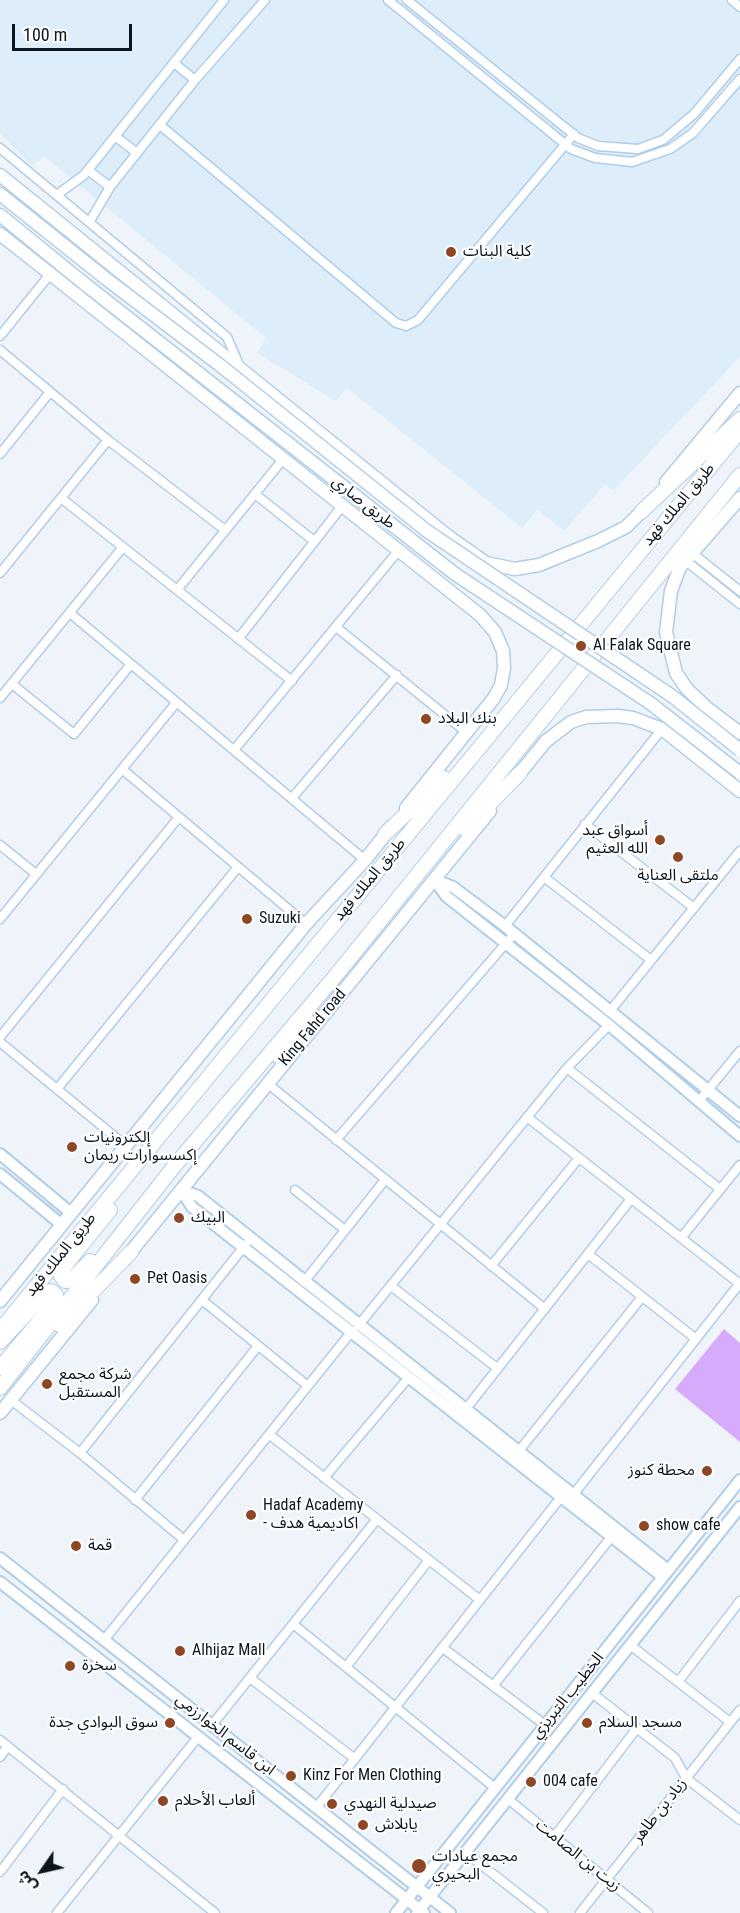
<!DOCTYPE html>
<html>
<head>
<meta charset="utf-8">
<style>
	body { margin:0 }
	#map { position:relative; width:740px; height:1913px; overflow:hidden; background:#eef4fa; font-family:"Roboto Condensed","Noto Sans Arabic",sans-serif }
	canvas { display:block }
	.north { position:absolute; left:12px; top:1841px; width:60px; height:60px; -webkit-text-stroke:4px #fff; paint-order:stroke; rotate:236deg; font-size:16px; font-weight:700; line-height:24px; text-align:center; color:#0b161f }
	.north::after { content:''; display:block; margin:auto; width:21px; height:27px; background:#0b161f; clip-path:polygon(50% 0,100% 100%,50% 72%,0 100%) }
	.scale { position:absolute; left:12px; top:24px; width:120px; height:27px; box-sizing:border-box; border:3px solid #0b161f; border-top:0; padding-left:8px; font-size:18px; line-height:21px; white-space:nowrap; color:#0b161f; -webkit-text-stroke:4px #fff; paint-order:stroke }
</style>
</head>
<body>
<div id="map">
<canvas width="740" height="1913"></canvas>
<div class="north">ش</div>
<div class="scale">100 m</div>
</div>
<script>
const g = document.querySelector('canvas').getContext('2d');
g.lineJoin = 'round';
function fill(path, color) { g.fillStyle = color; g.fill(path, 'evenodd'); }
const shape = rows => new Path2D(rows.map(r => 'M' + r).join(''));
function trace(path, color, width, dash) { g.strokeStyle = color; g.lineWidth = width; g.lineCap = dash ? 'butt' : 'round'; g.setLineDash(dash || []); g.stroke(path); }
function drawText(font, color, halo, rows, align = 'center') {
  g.font = font + ' "Roboto Condensed","Noto Sans Arabic",sans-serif'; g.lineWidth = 4.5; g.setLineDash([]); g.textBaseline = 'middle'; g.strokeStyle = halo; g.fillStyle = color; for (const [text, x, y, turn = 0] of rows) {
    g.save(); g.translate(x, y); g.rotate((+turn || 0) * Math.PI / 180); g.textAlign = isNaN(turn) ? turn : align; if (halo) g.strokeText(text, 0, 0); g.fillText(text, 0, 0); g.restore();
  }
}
const built = shape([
	[0,0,740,0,740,357,613,491,605,484,564,531,537,510,522,528,347,388,336,401,257,353,266,338,44,156,32,166,0,134]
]);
const green = shape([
	[724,1329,740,1343,740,1442,675,1389]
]);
const minor = shape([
	[388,0,571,149,595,158,632,162,670,149,693,133,740,79],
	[407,0,578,138,598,146,638,149,663,140,694,114,740,59],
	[732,0,740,7],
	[174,63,195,80],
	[160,125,396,323,406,326,418,320,574,134],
	[115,136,137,153],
	[0,148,227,337,240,367],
	[88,170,110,187],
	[58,194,84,175,224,0],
	[90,221,110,187,195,80,265,0],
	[0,336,51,273],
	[0,350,108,440,225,530],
	[0,454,50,392],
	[255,494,314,541],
	[61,498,292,681],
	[692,553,740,591],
	[686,561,740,604],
	[0,573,108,440],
	[177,590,284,458],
	[70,613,365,860],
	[336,627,466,732],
	[238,639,343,505],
	[12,684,74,734,131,664],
	[0,698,123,547],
	[234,750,399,550],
	[122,769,306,924],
	[292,798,397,675],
	[585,824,694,908],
	[0,845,36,874],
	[544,877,651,960],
	[0,919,176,703],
	[505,926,662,729],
	[610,1011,740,851],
	[0,1037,179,817],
	[0,1042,126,1146],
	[567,1068,720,1189],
	[267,1083,545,1309],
	[57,1089,238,867],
	[699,1101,740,1051],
	[527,1117,740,1284],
	[336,1140,514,934],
	[295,1190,345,1230],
	[681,1238,740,1165],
	[588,1254,696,1339],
	[491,1266,579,1158],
	[304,1282,384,1181],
	[391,1286,497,1368],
	[202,1300,308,1386],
	[358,1326,567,1068,609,1025],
	[11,1400,80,1453,183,1539],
	[465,1410,631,1199],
	[270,1435,480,1600],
	[518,1452,642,1297],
	[80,1453,246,1244],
	[324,1478,409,1377],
	[573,1495,740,1283],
	[135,1500,258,1346],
	[293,1624,495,1788],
	[104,1640,352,1331],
	[630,1645,730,1722],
	[443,1648,545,1725],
	[346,1667,429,1560],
	[250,1678,355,1759],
	[678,1682,740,1601],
	[493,1686,612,1536],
	[592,1693,675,1758,686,1778,740,1820],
	[212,1725,377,1519],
	[0,1740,215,1913],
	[0,1757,8,1746],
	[508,1799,648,1913],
	[316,1808,561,1497],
	[554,1837,637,1728],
	[465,1852,543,1913],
	[0,1872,63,1789],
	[57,1913,198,1737],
	[580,1913,740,1710]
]);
const tertiary = shape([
	[435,880,446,896,609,1025,740,1136],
	[435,880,453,887,505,926,740,1116],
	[0,1154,71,1213],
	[0,1174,62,1225],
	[181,1190,192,1207,663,1577],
	[181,1190,198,1196,668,1570],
	[0,1558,450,1913],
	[0,1582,424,1913],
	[396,1913,740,1480],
	[417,1913,740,1507]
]);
const secondary = shape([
	[0,175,449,537,486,563,515,569,539,565,598,541,626,527,641,512],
	[0,234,480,615],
	[680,567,671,591,666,632,676,673,687,689,707,708,740,733],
	[662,729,740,791]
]);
const primary = shape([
	[0,194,105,278],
	[0,215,86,285],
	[666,482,740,393],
	[680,567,740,498],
	[515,779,546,741,571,722,586,717,618,716,633,718,662,729],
	[406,808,494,698,501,685,504,668,503,651,495,632,480,615],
	[279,1058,307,1018],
	[125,1259,490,811],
	[0,1301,306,924,365,860,392,826],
	[0,1413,92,1300]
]);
const trunk = shape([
	[641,512,740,419],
	[465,829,520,773],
	[385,834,444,778],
	[90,1261,71,1280,65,1281,61,1276,63,1268,110,1210],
	[60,1325,131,1252],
	[0,1330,740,431],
	[0,1342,47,1292,51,1291,56,1295,52,1306,0,1368],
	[0,1388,176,1164,337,974,740,475]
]);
const primaryBridge = shape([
	[105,278,221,366,427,531,672,696,740,750],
	[86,285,455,574,650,703,740,773]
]);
const markers = [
	[451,252,6,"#8e4722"],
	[581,646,6,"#8e4722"],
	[426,719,6,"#8e4722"],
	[660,840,6,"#8e4722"],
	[678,857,6,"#8e4722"],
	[247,919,6,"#8e4722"],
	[72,1147,6,"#8e4722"],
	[179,1218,6,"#8e4722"],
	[135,1279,6,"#8e4722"],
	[47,1384,6,"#8e4722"],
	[707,1471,6,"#8e4722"],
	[251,1515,6,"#8e4722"],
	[644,1526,6,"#8e4722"],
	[76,1546,6,"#8e4722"],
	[180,1651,6,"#8e4722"],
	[70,1666,6,"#8e4722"],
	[170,1723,6,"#8e4722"],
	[587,1723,6,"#8e4722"],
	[291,1776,6,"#8e4722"],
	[531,1782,6,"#8e4722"],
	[163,1801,6,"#8e4722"],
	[332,1804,6,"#8e4722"],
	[363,1825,6,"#8e4722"],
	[419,1866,8,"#8e4722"]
];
const poiNames = [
	["كلية البنات",463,252],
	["Al Falak Square",593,646],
	["بنك البلاد",438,719],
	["أسواق عبد",648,831,"right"],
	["الله العثيم",648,849,"right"],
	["ملتقى العناية",678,876,"center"],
	["Suzuki",259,919],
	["إلكترونيات",84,1138],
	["إكسسوارات ريمان",84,1156],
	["البيك",191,1218],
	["Pet Oasis",147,1279],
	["شركة مجمع",59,1375],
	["المستقبل",59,1393],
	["محطة كنوز",695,1471,"right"],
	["Hadaf Academy",263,1506],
	["- اكاديمية هدف",263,1524],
	["show cafe",656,1526],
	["قمة",88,1546],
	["Alhijaz Mall",192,1651],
	["سخرة",82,1666],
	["سوق البوادي جدة",158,1723,"right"],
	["مسجد السلام",599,1723],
	["Kinz For Men Clothing",303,1776],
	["004 cafe",543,1782],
	["ألعاب الأحلام",175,1801],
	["صيدلية النهدي",344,1804],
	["يابلاش",375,1825],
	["مجمع عيادات",432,1857],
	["البحيري",432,1875]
];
const streetNames = [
	["طريق صاري",363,503,38],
	["طريق الملك فهد",679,505,-50],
	["طريق الملك فهد",370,880,-50],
	["King Fahd road",313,1028,-50],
	["طريق الملك فهد",61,1255,-51],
	["الخطيب التبريزي",568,1696,-51],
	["ابن قاسم الخوارزمي",225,1735,38],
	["زياد بن طاهر",660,1811,-52],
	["زيت بن الصامت",578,1856,39]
];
fill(built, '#deedfa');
fill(green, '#d7abfb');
trace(minor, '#b0cee8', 11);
trace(tertiary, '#b0cee8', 14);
trace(secondary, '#b0cee8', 15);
trace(primary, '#b0cee8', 15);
trace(trunk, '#b0cee8', 16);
trace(minor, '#fff', 8);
trace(tertiary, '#fff', 10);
trace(secondary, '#fff', 12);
trace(primary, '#fff', 12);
trace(trunk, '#fff', 14);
trace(primaryBridge, '#b0cee8', 15, []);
trace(primaryBridge, '#fff', 12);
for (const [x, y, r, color] of markers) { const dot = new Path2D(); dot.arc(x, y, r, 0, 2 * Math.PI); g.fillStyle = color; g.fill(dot); trace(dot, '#fff', 2); }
drawText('16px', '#0b161f', '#fff', poiNames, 'left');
drawText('16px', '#0b161f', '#fff', streetNames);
</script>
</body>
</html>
